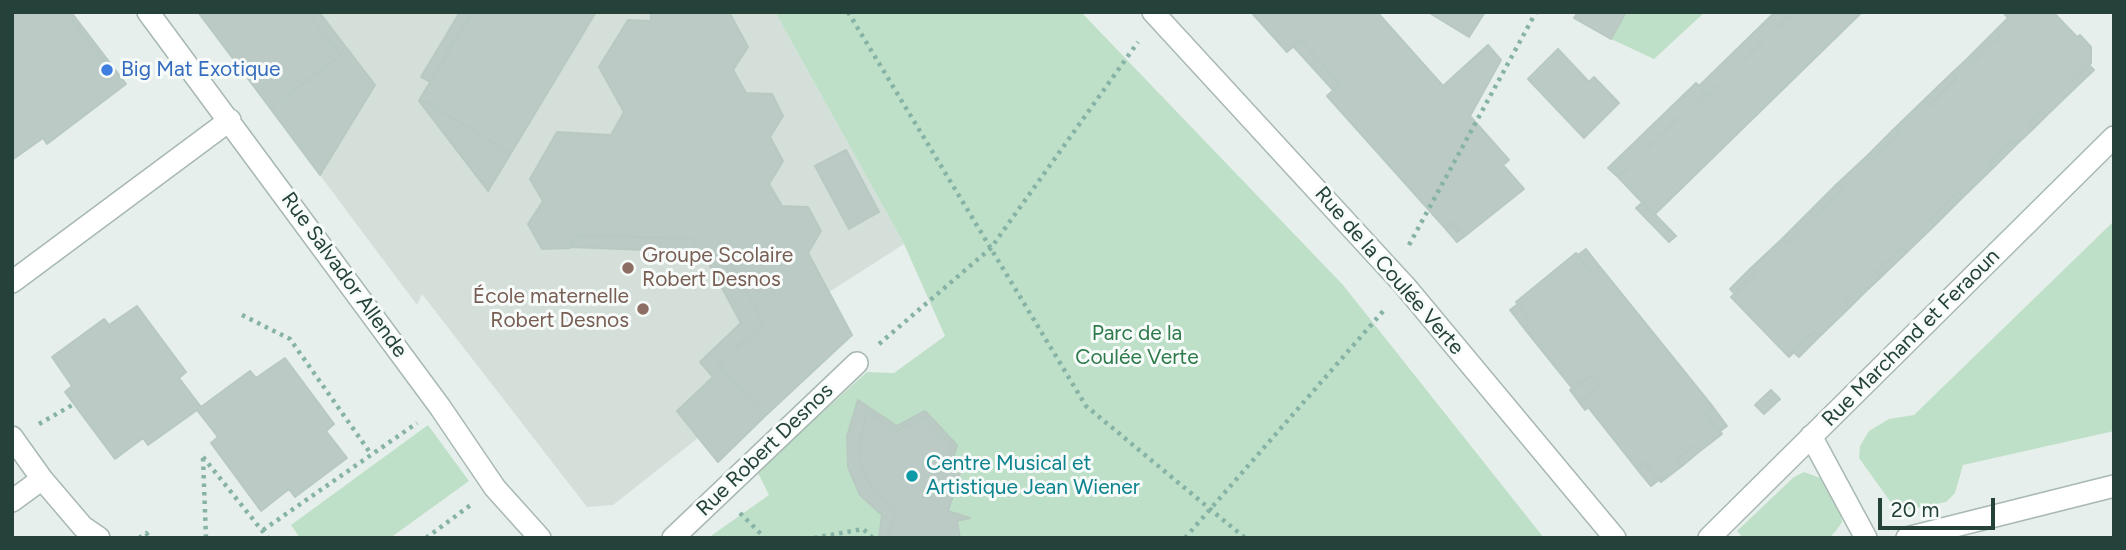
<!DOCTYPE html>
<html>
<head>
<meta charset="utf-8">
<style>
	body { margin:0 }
	#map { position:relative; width:2126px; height:550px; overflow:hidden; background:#e6efeb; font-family:Figtree,sans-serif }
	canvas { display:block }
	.frame { position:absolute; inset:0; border:14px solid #24423a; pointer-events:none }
	.scale { position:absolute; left:1878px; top:498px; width:117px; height:32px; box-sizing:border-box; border:4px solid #24423a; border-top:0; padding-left:9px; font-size:21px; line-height:24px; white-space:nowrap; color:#24423a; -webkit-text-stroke:5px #f7fbf9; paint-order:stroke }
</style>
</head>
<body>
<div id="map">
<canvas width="2126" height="550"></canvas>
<div class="frame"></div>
<div class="scale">20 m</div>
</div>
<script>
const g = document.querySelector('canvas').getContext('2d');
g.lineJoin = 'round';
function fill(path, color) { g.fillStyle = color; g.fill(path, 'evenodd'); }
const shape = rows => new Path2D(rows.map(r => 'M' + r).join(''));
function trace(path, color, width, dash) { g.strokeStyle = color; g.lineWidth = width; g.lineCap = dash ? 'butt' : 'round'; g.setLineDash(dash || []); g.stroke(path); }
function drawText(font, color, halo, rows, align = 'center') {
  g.font = font + ' Figtree,sans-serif'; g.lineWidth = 6; g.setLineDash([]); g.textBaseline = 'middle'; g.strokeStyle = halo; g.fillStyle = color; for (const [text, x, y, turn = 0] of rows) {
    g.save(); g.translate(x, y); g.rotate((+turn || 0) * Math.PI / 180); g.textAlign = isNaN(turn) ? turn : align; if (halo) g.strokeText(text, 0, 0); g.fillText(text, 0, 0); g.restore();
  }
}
const built = shape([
	[198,12,775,12,904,244,829,292,852,335,718,462,698,438,613,505,587,507,422,294,417,305]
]);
const green = shape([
	[775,12,1081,12,1343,285,1544,538,708,538,769,495,757,471,867,372,894,373,945,336,904,244],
	[1626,12,1705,12,1654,59,1611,39],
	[2114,221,2114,431,1963,465,1955,493,1946,502,1902,511,1892,504,1859,458,1860,446,1869,431,1889,419,1914,415],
	[428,425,469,481,390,538,300,538,291,525],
	[1804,472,1823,479,1840,506,1842,522,1835,532,1829,538,1743,538,1737,531,1794,477]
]);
const building = shape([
	[12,12,66,12,104,62,107,59,126,84,47,144,43,138,12,160,12,31,14,30,12,12],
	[66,12,71,12,107,59,104,62,66,12],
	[198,12,307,12,341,55,270,108,198,12],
	[307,12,319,12,375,85,320,175,270,108,341,55,307,12],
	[460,12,472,12,430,82,421,77,460,12],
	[472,12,596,12,511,153,420,99,472,12],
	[651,12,729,12,748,47,733,70,746,93,772,94,783,116,770,137,783,161,769,184,782,206,808,207,821,231,808,253,852,335,765,416,718,366,763,323,726,253,699,253,693,239,578,235,570,248,542,249,528,224,543,201,530,179,557,132,611,135,624,112,599,67,628,20,651,21,651,12],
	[1251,12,1377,12,1443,86,1488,45,1501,60,1470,116,1509,160,1503,165,1524,189,1465,236,1451,222,1445,228,1327,96,1340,84,1301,40,1287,52,1251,12],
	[1428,12,1485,12,1469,37,1428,12],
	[1578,12,1626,12,1611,39,1574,18,1578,12],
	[1775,12,1793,12,1708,95,1705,92,1618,177,1608,168,1696,83,1699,86,1775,12],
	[1793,12,1862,12,1654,215,1618,177,1705,92,1708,95,1793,12],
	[2003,12,2053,12,2077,37,2080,35,2091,47,2091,63,2072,82,2076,87,2047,115,2042,111,2029,123,2034,128,2017,144,2013,139,1988,164,1992,169,1963,197,1958,192,1930,220,1935,225,1906,253,1901,248,1876,272,1881,277,1863,294,1859,289,1845,302,1850,307,1820,336,1815,331,1789,357,1731,297,1756,273,1751,268,1782,239,1786,244,1799,231,1795,226,1809,212,1814,217,1843,189,1837,184,1867,156,1871,161,1900,134,1895,128,1924,100,1929,106,1957,78,1952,73,1967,59,1972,63,2000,36,1995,31,2008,18,2003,12],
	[1995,31,2000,36,1972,63,1967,59,1995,31],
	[1301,40,1340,84,1333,90,1293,46,1301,40],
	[1558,49,1589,82,1594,77,1619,103,1584,138,1528,79,1558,49],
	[2089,65,2094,70,2076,87,2072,82,2089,65],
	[1952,73,1957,78,1929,106,1924,100,1952,73],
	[420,99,511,153,488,191,419,101,420,99],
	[2042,111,2047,115,2034,128,2029,123,2042,111],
	[1895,128,1900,134,1871,161,1867,156,1895,128],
	[2013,139,2017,144,1992,169,1988,164,2013,139],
	[846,150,879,212,849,229,815,166,846,150],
	[1837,184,1843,189,1814,217,1809,212,1837,184],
	[1958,192,1963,197,1935,225,1930,220,1958,192],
	[1643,202,1676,236,1669,242,1636,208,1643,202],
	[1451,222,1465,236,1457,242,1445,228,1451,222],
	[1795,226,1799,231,1786,244,1782,239,1795,226],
	[578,235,693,239,699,252,570,247,578,235],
	[1901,248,1906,253,1881,277,1876,272,1901,248],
	[1586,249,1600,267,1592,274,1578,255,1586,249],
	[703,253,726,253,763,323,718,366,765,416,718,462,677,411,713,377,700,362,741,323,703,253],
	[1576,253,1592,274,1600,267,1713,407,1705,413,1722,434,1700,451,1695,445,1676,460,1682,466,1661,482,1644,462,1637,469,1588,407,1585,410,1579,402,1601,385,1593,374,1573,389,1524,328,1532,322,1516,302,1576,253],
	[1751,268,1756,273,1735,294,1730,289,1751,268],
	[1859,289,1863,294,1850,307,1845,302,1859,289],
	[1518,304,1532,322,1524,328,1510,310,1518,304],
	[137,306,186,372,179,378,201,407,250,371,256,378,285,358,334,424,326,431,347,458,295,497,289,489,261,511,211,443,218,437,197,410,148,445,143,438,115,459,65,392,72,386,52,357,104,319,109,325,137,306],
	[1815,331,1820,336,1799,357,1793,352,1815,331],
	[1593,374,1601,385,1579,402,1570,390,1593,374],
	[1771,390,1780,399,1764,414,1755,405,1771,390],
	[858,400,897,426,925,411,957,445,952,462,961,468,960,473,946,463,952,446,924,417,897,431,867,412,859,446,862,470,875,494,897,509,887,538,879,538,882,515,860,495,848,467,847,436,858,400],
	[1713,407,1727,426,1719,432,1705,413,1713,407],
	[867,412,897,431,924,417,952,446,946,463,960,473,948,511,970,518,957,521,960,538,887,538,897,509,875,494,862,470,859,446,867,412],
	[1695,445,1700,451,1682,466,1676,460,1695,445],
	[1644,462,1659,480,1651,486,1637,469,1644,462]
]);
const path = shape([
	[848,12,1086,406,1245,538],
	[1409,245,1536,12],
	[242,315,290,339,371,454],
	[879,344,991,248,1138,42],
	[39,424,74,404],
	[203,457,268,538],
	[203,458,206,538],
	[740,513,765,538],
	[263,530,417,423],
	[139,538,146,533,150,538],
	[426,538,472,504],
	[814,538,863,529,873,538],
	[1185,538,1385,309]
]);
const minor = shape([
	[148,12,440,407,495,488,540,538],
	[1153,12,1405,286,1615,538],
	[12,282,230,120],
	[1811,436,1866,538],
	[12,437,42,479,12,501],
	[42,479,83,527,99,538],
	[673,538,857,363],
	[1709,538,2114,137],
	[1907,538,2114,486]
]);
const markers = [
	[107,70,7,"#3f7fe0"],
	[628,268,7,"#8d6e63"],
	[643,309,7,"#8d6e63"],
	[912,476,7,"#0f9aa8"]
];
const shopNames = [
	["Big Mat Exotique",121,70]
];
const educationNames = [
	["Groupe Scolaire",642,256],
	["Robert Desnos",642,280],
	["École maternelle",629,297,"right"],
	["Robert Desnos",629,321,"right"]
];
const streetNames = [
	["Rue de la Coulée Verte",1389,271,49],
	["Rue Salvador Allende",344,275,54],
	["Rue Marchand et Feraoun",1911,338,-45],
	["Rue Robert Desnos",765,450,-44]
];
const parkNames = [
	["Parc de la",1137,334],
	["Coulée Verte",1137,358]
];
const cultureNames = [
	["Centre Musical et",926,464],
	["Artistique Jean Wiener",926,488]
];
fill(built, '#d4dfda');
fill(green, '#bfe0c8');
fill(building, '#bbcac4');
trace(building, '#b8c9c2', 2);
trace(minor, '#a8b8b2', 24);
trace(path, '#86b3a5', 4.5, [3.5, 5]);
trace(minor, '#fff', 21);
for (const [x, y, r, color] of markers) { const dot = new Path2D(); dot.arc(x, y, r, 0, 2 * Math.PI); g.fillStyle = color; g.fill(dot); trace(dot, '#f7fbf9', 2.5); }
drawText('21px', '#366cbe', '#f7fbf9', shopNames, 'left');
drawText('21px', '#785e54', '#f7fbf9', educationNames, 'left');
drawText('21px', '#24423a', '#f7fbf9', streetNames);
drawText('21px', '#2d7a4b', '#f7fbf9', parkNames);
drawText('21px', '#0d838f', '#f7fbf9', cultureNames, 'left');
</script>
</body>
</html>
